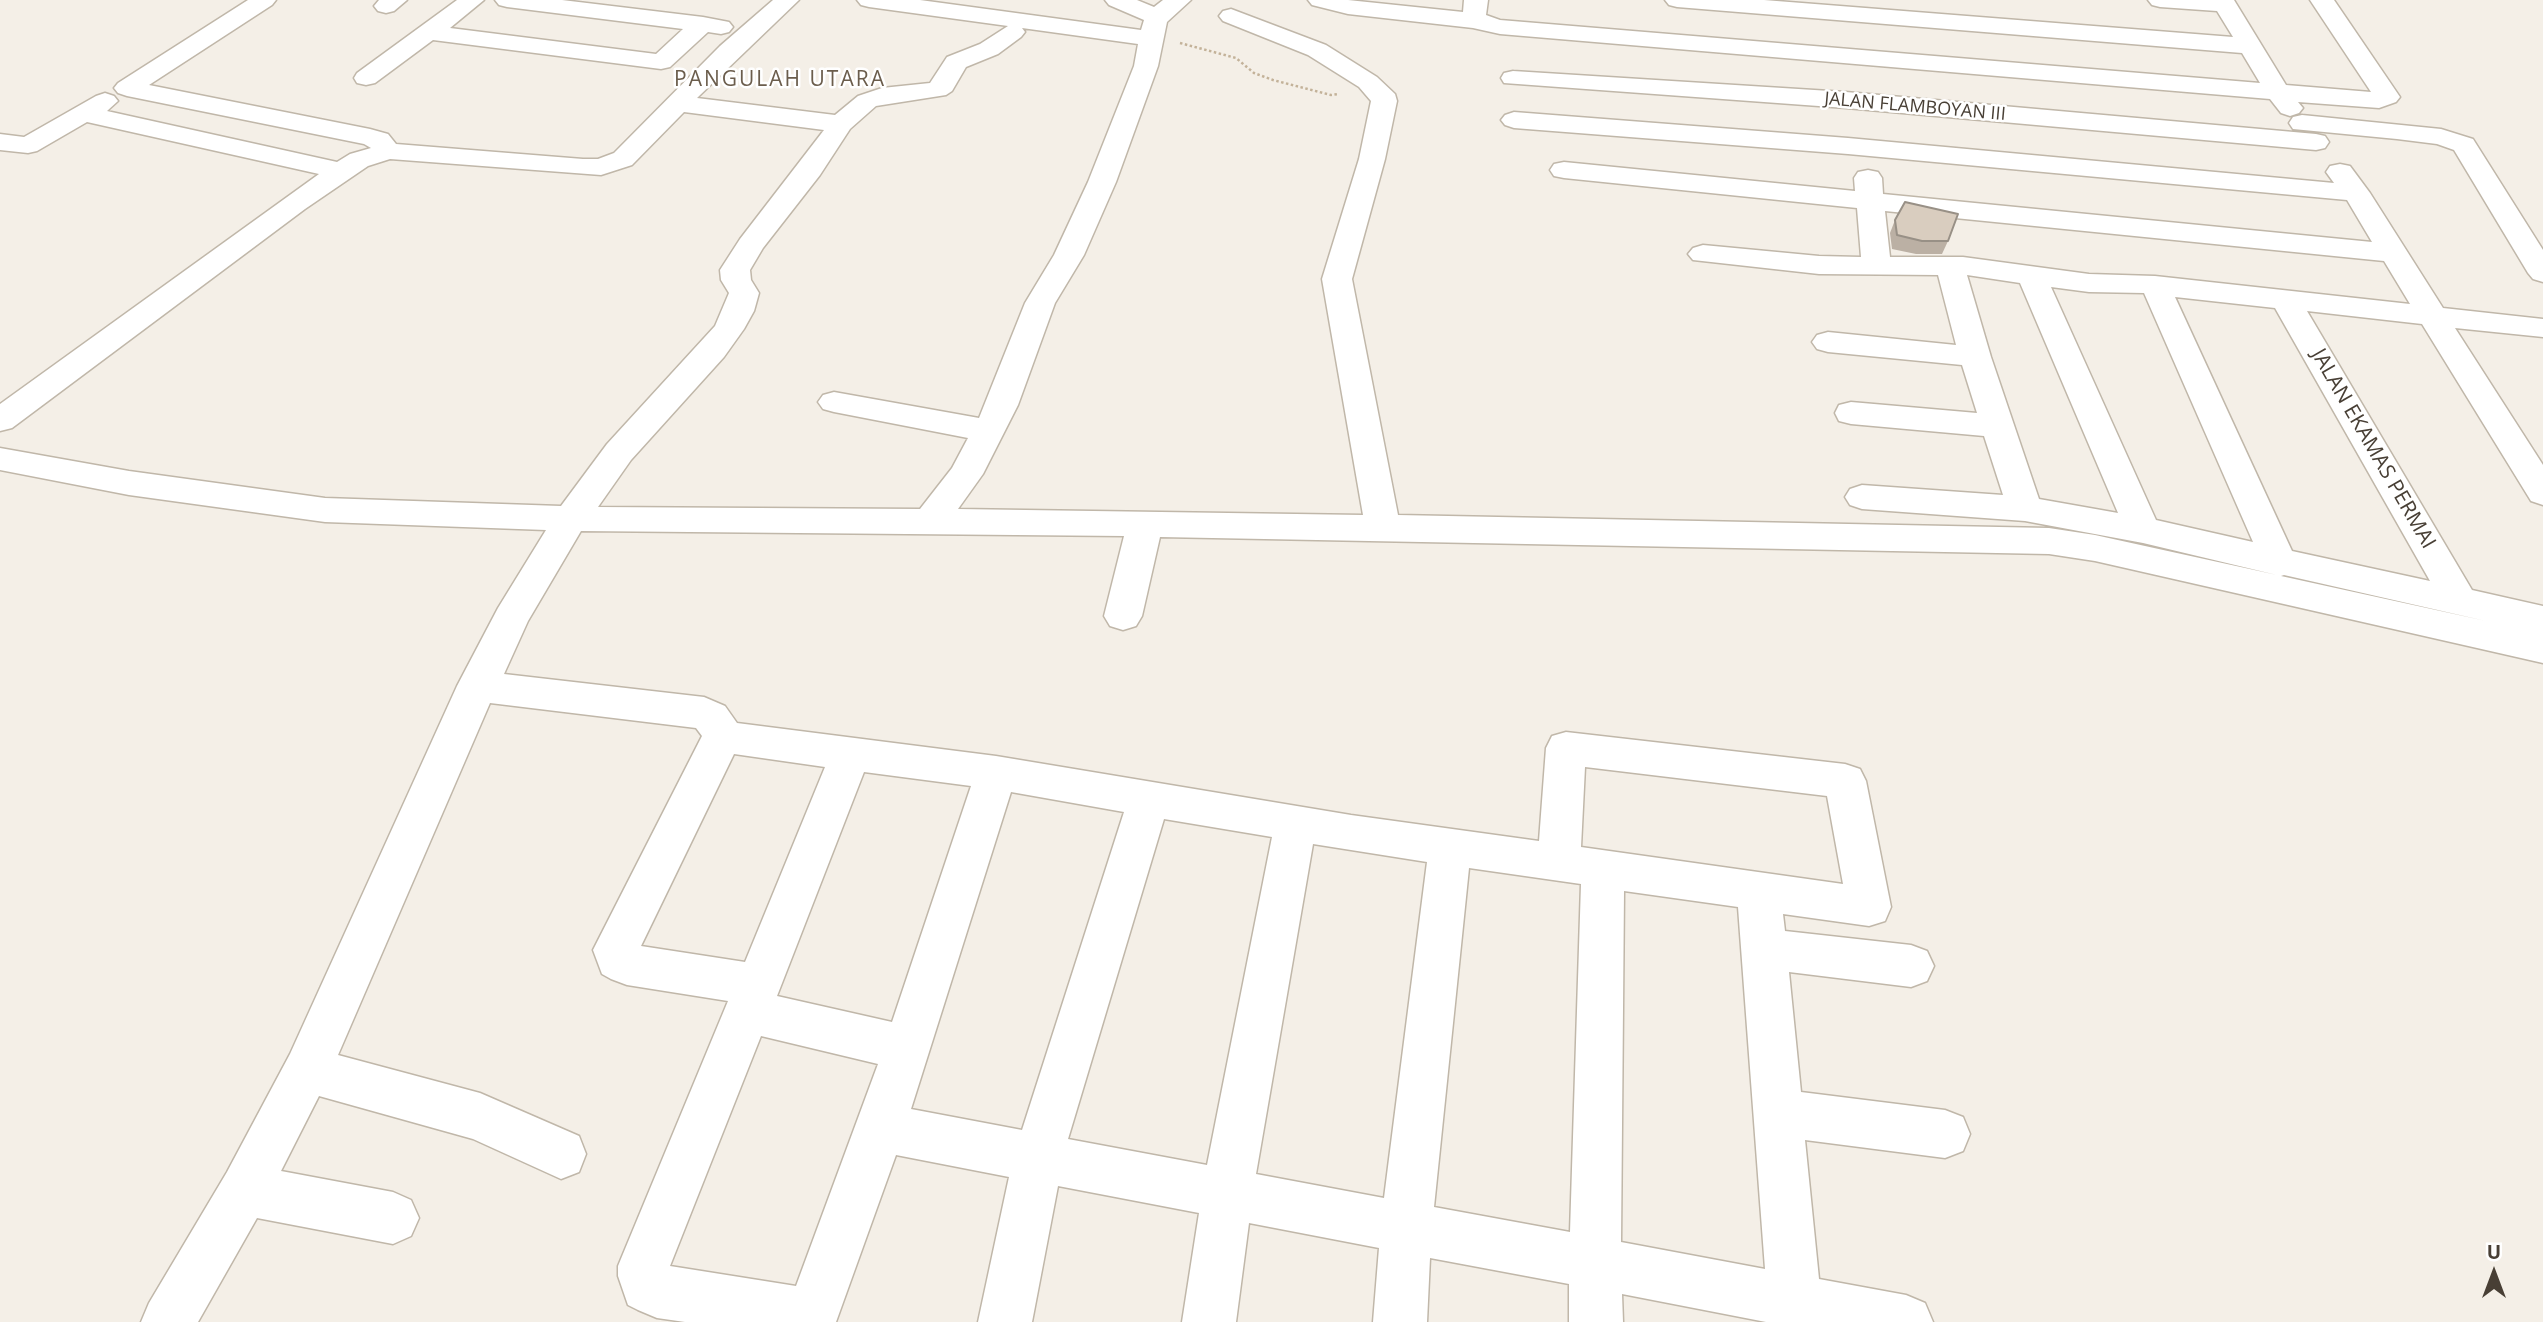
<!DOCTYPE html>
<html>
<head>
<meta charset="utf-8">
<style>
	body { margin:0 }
	#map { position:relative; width:2543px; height:1322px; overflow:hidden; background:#f4efe7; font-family:"Open Sans",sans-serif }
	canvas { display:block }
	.north { position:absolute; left:2459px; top:1238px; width:70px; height:70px; -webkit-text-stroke:5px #fff; paint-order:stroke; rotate:0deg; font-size:19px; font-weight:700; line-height:28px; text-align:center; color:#483f35 }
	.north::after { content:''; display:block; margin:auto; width:24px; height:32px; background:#483f35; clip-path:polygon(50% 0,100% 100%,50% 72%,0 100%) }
</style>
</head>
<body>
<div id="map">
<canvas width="2543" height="1322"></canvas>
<div class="north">U</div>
</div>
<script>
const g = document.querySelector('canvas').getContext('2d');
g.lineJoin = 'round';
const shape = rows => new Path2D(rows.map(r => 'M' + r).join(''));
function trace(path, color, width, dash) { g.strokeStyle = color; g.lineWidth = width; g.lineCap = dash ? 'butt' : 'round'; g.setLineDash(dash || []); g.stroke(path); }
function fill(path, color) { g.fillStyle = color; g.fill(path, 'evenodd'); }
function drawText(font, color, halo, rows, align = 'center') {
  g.font = font + ' "Open Sans",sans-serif'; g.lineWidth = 5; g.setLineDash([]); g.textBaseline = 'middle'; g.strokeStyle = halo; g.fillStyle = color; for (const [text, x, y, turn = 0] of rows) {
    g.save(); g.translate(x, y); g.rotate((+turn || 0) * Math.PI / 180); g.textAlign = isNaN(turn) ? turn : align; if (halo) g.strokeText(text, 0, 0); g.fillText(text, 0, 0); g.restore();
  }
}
const path = shape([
	[1180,43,1236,58,1254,73,1273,80,1331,95,1339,94]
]);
const minor = shape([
	[248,0,276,0,272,5,149,85,370,129,388,134,396,144,583,159,598,159,614,153,720,46,773,0,799,0,697,98,835,115,858,96,882,88,930,83,947,57,980,44,1008,26,869,7,861,5,857,0,920,0,1141,30,1144,20,1109,5,1105,0,1137,0,1154,7,1163,0,1191,0,1167,22,1158,66,1116,182,1084,255,1055,303,1018,405,983,474,958,509,1363,515,1322,279,1359,159,1371,101,1359,87,1308,55,1223,21,1219,16,1223,11,1231,9,1326,45,1377,77,1395,94,1397,101,1385,159,1352,279,1398,515,2049,528,2095,535,2277,575,2143,543,2025,521,1862,509,1850,505,1845,497,1850,489,1862,485,2003,495,1984,436,1851,424,1839,421,1835,413,1839,405,1851,402,1977,413,1962,365,1828,352,1817,349,1812,342,1817,335,1828,332,1956,345,1938,275,1819,274,1693,260,1688,254,1693,248,1703,245,1819,256,1861,257,1857,208,1564,178,1554,176,1550,170,1554,164,1564,162,1855,191,1854,178,1858,172,1868,170,1878,172,1882,178,1883,194,2372,242,2347,200,1848,154,1514,128,1505,125,1501,120,1505,115,1514,112,1848,138,2334,183,2326,172,2330,166,2340,164,2350,166,2370,193,2443,308,2543,319,2543,337,2455,328,2543,465,2543,505,2531,501,2422,324,2307,311,2472,590,2543,606,2543,663,2095,561,2049,554,1160,537,1142,616,1136,626,1123,630,1110,626,1104,616,1124,536,581,531,528,621,504,674,704,697,725,706,737,723,996,756,1351,815,1539,841,1546,748,1552,736,1566,732,1845,764,1860,769,1866,781,1891,907,1885,921,1869,926,1783,914,1785,931,1911,945,1927,951,1934,966,1927,981,1911,987,1789,972,1801,1092,1945,1110,1963,1117,1970,1134,1963,1151,1945,1158,1805,1140,1819,1279,1906,1295,1925,1303,1933,1322,1766,1322,1622,1294,1623,1322,1569,1322,1569,1284,1430,1258,1427,1322,1373,1322,1379,1248,1249,1223,1236,1322,1182,1322,1199,1213,1058,1186,1032,1322,978,1322,1009,1177,896,1155,836,1322,685,1322,657,1318,638,1310,628,1305,618,1276,618,1266,728,1001,627,985,611,979,602,974,593,950,702,736,696,728,490,703,338,1055,480,1093,579,1136,586,1154,579,1172,561,1179,473,1139,319,1096,281,1171,393,1192,411,1200,419,1218,411,1236,393,1244,257,1218,198,1322,141,1322,149,1303,227,1172,290,1054,457,686,498,608,546,530,325,522,129,495,0,470,0,448,129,471,325,498,561,506,607,444,715,326,729,293,721,280,720,270,740,239,824,130,684,112,632,165,601,175,390,159,368,166,305,209,12,428,0,431,0,404,319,174,87,122,37,151,28,153,0,150,0,134,24,137,96,96,105,93,114,96,118,101,107,111,337,162,350,154,371,148,364,144,127,96,118,93,114,88,118,83,248,0],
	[1022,28,1138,44,1134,66,1088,182,1054,255,1025,303,979,418,834,392,823,395,818,402,823,409,834,412,968,438,952,468,920,509,598,507,631,460,724,357,744,329,754,311,759,293,751,280,750,270,763,248,820,175,850,129,876,106,946,95,952,91,966,67,998,54,1021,37,1025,32,1022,28],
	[1885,211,2384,261,2410,304,2155,276,2089,274,1963,257,1890,257,1885,211],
	[1967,275,2020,283,2118,513,2039,499,1991,357,1967,275],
	[2051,287,2089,292,2144,293,2253,542,2156,520,2051,287],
	[2175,297,2275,308,2430,581,2292,551,2175,297],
	[2284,575,2486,621,2281,576,2284,575],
	[734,754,825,767,745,962,641,946,734,754],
	[1585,767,1827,796,1843,884,1581,847,1585,767],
	[864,772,971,786,892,1022,777,996,864,772],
	[1011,792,1124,812,1022,1130,911,1109,1011,792],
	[1164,819,1272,837,1207,1165,1068,1139,1164,819],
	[1313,844,1427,862,1384,1198,1256,1174,1313,844],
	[1469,868,1581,884,1570,1232,1434,1207,1469,868],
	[1624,891,1738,907,1765,1269,1621,1242,1624,891],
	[761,1036,878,1064,796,1286,670,1266,761,1036],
	[379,0,407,0,394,11,386,13,378,11,374,6,379,0],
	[457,0,484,0,450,28,656,54,683,29,507,7,499,5,495,0,562,0,703,17,729,22,733,27,729,32,721,34,708,32,670,67,661,69,433,40,375,83,366,85,357,83,354,78,357,73,457,0],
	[1308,0,1348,0,1463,12,1464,0,1488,0,1486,15,1500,20,2260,83,2242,53,1677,7,1669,5,1665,0,1764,0,2233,37,2217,11,2160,7,2152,5,2148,0,2234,0,2286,85,2371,92,2310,0,2334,0,2400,97,2396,102,2379,108,2298,102,2303,108,2299,113,2290,116,2281,113,2270,99,1500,34,1473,28,1348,14,1312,5,1308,0],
	[1513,71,1846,92,2316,134,2325,136,2329,142,2325,148,2316,150,1846,108,1504,83,1501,78,1504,73,1513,71],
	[2302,115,2441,129,2473,139,2543,250,2543,282,2533,279,2528,273,2454,150,2437,144,2397,139,2293,129,2289,123,2293,117,2302,115]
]);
const wall = shape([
	[1895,220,1948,241,1942,254,1916,254,1892,249,1890,233]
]);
const building = shape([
	[1905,202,1958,214,1948,241,1922,241,1897,235,1895,220,1905,202]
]);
const farStreetnames = [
	["JALAN FLAMBOYAN III",1915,107,5]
];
const farQuarternames = [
	["PANGULAH UTARA",780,80]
];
const streetNames = [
	["JALAN EKAMAS PERMAI",2373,449,60]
];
trace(minor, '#c0b7a9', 3);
trace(path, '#c3b299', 2.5, [2.5, 2.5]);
fill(minor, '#fff');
fill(wall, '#bbb0a4');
fill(building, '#d9cdbf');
trace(building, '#989086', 2);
drawText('18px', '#483f35', '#fff', farStreetnames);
g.letterSpacing = '2px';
drawText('21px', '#6b5d4c', '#fff', farQuarternames);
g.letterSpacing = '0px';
drawText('21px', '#483f35', '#fff', streetNames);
</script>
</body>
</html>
